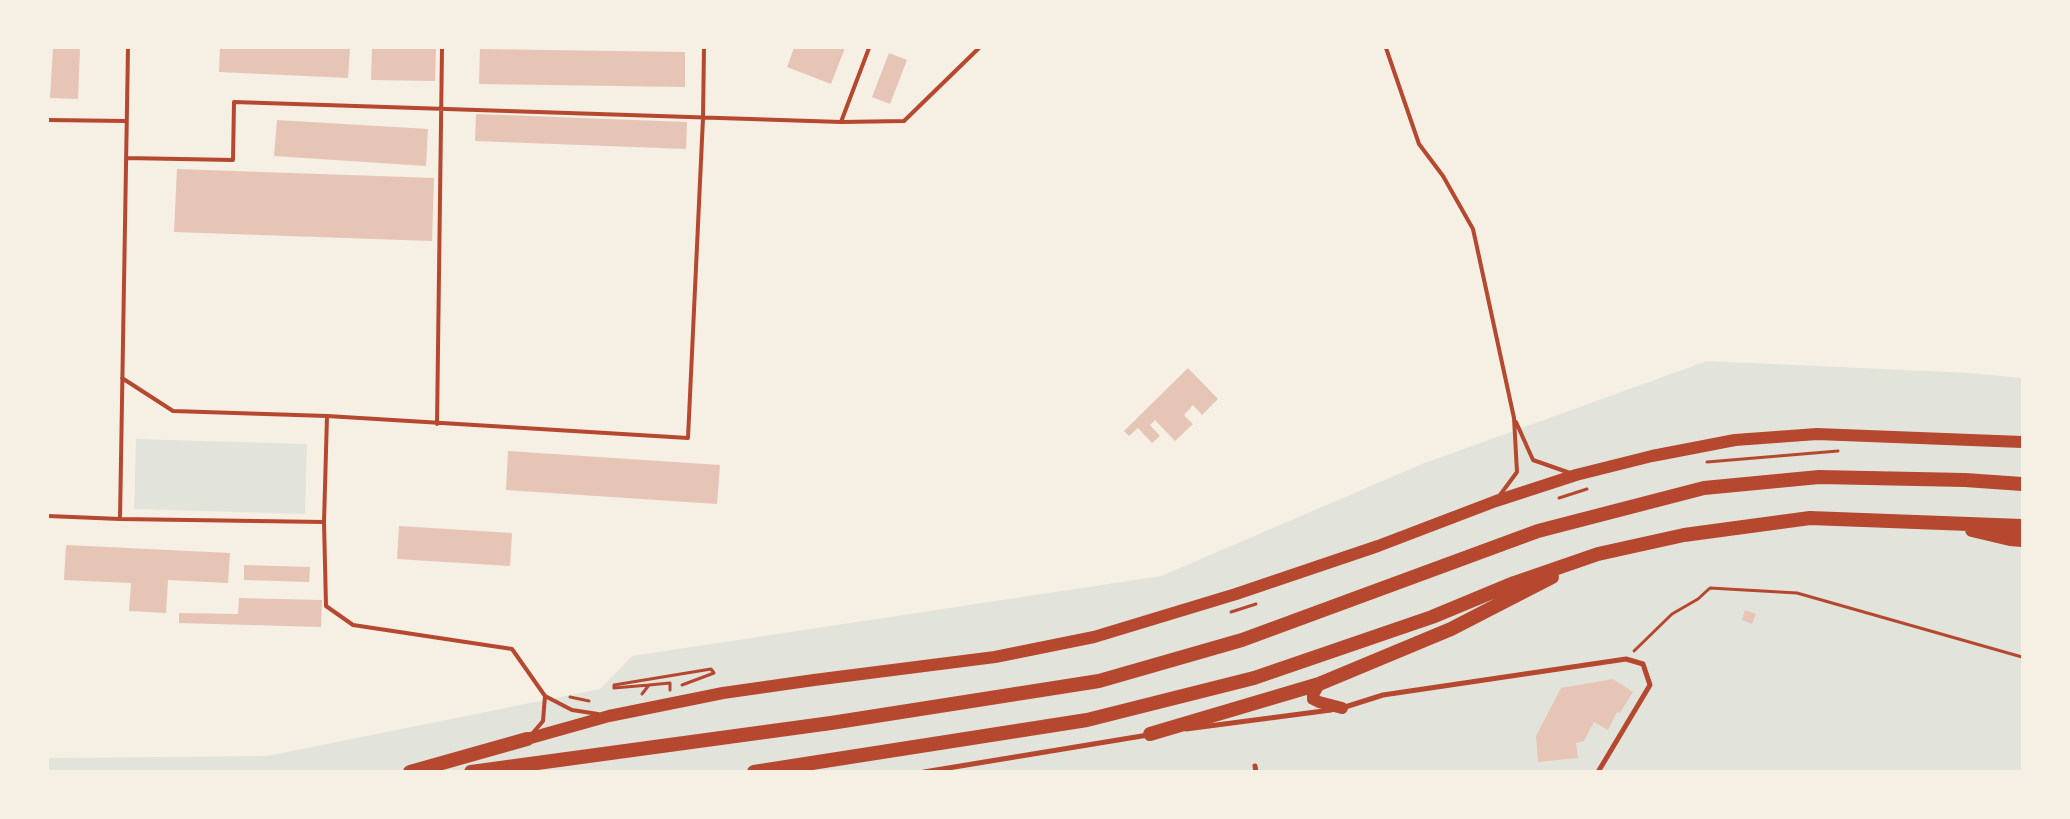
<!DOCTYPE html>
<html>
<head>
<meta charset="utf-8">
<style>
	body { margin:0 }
	#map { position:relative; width:2070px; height:819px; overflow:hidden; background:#f6efe4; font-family:"Work Sans",sans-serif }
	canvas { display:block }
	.frame { position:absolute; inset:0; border:49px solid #f6efe4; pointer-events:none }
</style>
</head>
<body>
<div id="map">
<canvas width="2070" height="819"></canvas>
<div class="frame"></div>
</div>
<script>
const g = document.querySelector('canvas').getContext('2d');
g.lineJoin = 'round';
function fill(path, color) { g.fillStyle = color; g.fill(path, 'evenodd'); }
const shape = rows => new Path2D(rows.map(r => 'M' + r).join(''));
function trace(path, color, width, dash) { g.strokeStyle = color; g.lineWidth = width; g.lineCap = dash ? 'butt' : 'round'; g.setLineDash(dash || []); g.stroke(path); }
const green = shape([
	[1707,361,1971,373,2022,378,2022,771,48,772,48,758,267,756,600,689,632,656,1161,576,1422,464],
	[136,439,307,444,305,514,134,509]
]);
const building = shape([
	[53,48,80,48,78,99,50,98],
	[220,48,350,48,348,78,219,72],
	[372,48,436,48,435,81,371,80],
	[794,48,845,48,831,84,787,67],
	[480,49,685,52,685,87,479,84],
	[889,53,907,60,890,104,872,97],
	[476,114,687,122,686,149,475,141],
	[277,120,428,129,426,166,274,156],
	[177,169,434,178,432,241,174,232],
	[1188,368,1218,399,1202,415,1193,405,1184,415,1193,424,1175,441,1155,420,1150,425,1160,436,1152,443,1138,428,1129,436,1124,431],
	[508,451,720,465,717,504,506,490],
	[399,526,512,533,510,566,397,559],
	[66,545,230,553,228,583,168,580,166,613,129,611,131,583,64,580],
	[244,565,310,567,309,582,244,580],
	[239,598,322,600,321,627,179,623,179,613,238,614],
	[1745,610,1756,614,1752,624,1742,620],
	[1613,679,1633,692,1620,713,1617,712,1608,730,1594,722,1584,741,1576,743,1578,758,1538,762,1536,736,1561,688]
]);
const path = shape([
	[1707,462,1838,451],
	[1559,498,1587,489],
	[1231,612,1256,604],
	[1634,651,1672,614,1698,599,1710,588,1797,593,2022,657],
	[649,685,670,683,670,690],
	[642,694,649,685,614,688,614,685,711,669,714,673,682,685],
	[570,697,589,701]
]);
const service = shape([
	[1386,48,1419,144,1443,176,1473,229,1514,418,1517,472,1500,495],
	[48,120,126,121],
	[841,122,869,48],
	[126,158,233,160,234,102,841,122,904,121,979,48],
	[122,378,173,411,327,416,688,438,703,118,704,48],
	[327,416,324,522,326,606,353,625,512,649,545,696,572,710,598,714],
	[1516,422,1533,460,1570,473],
	[437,424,442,48],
	[48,516,120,519,324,522],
	[120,519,128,48],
	[532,734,543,721,545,696]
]);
const minor = shape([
	[1342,708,1383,695,1626,659,1643,664,1650,685,1598,772],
	[1186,729,1331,710],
	[1255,766,1256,772],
	[924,772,1148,735]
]);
const trunk = shape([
	[1319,684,1313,695,1313,699,1319,702,1342,708],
	[527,739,609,716,723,693,814,680,995,657,1094,637,1236,594,1378,546,1496,501,1576,475,1652,456,1735,440,1817,434,2022,442]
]);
const motorway = shape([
	[1972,530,2010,539,2022,540],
	[1150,734,1319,684,1451,629,1552,577],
	[410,772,527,739],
	[471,772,831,723,1099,681,1242,640,1538,531,1704,488,1819,477,1965,480,2022,484],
	[754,772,1087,720,1254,678,1432,617,1514,583,1598,554,1684,535,1810,518,2022,526]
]);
fill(green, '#e2e4dc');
fill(building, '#e6c5b7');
trace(path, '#b5482f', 3);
trace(service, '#b5482f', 4);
trace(minor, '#b5482f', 5);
trace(trunk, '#b5482f', 12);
trace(motorway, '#b5482f', 14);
</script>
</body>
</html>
